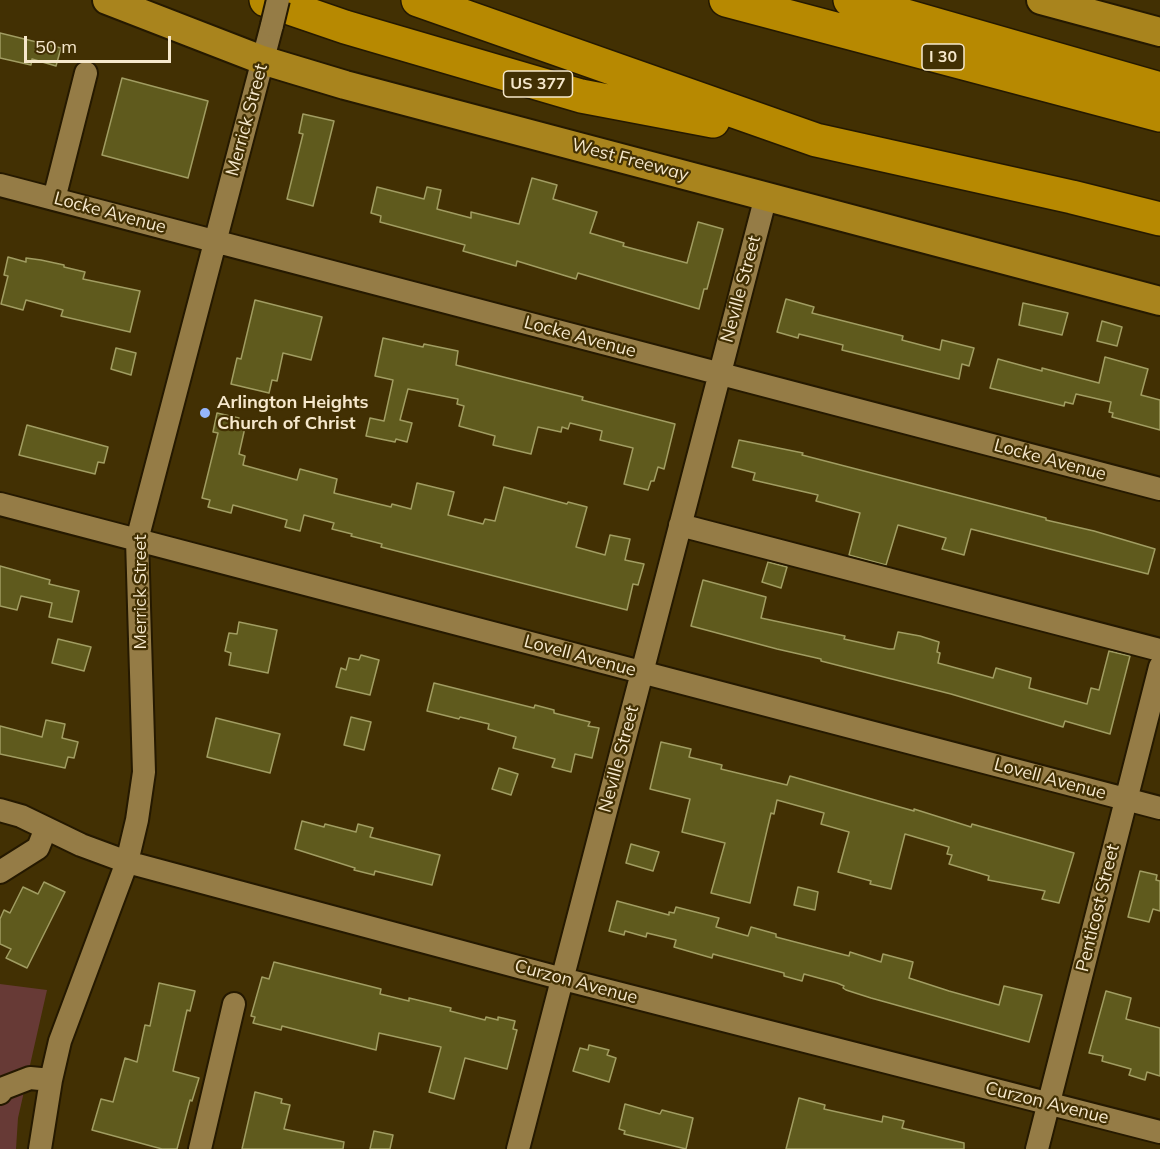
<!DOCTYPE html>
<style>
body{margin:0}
#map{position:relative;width:1160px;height:1149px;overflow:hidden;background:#423003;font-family:Mulish,sans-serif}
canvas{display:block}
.scale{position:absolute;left:24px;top:36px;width:147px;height:27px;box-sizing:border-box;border:3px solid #f6e8cc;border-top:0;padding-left:8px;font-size:18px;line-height:21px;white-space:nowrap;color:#f6e8cc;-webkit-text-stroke:4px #423003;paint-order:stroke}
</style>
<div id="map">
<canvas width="1160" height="1149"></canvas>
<div class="scale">50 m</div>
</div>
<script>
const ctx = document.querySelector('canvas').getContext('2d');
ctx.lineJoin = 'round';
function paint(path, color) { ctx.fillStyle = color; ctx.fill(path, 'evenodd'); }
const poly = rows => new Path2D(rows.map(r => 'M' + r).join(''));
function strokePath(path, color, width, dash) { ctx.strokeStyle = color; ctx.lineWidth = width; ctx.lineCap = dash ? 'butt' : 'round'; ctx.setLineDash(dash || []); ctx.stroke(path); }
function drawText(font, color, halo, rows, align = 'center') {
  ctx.font = font + ' Mulish,sans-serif'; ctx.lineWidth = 4.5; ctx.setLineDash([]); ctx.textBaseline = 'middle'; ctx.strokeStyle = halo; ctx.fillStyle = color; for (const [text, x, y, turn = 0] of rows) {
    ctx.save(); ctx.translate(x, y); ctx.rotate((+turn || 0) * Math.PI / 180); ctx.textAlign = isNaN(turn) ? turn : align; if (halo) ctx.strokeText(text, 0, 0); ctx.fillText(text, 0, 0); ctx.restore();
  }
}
const green = poly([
 [0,984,47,990,18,1118,16,1149,0,1149]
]);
const building = poly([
 [0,33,61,48,56,66,32,59,31,65,0,58,0,33],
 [122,78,208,101,188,178,102,155,122,78],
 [303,114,334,121,313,206,287,199,303,134,299,133,303,114],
 [532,178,557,185,553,199,597,212,590,233,624,243,623,246,687,263,698,222,723,229,707,289,704,289,699,309,578,273,576,279,517,261,516,266,463,251,465,245,380,222,381,216,371,213,377,187,424,199,427,187,441,190,437,209,471,218,471,212,519,224,532,178],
 [8,257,26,262,26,258,41,260,64,265,64,267,85,272,83,279,140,291,130,332,61,316,63,310,26,300,23,310,1,304,8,276,4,275,8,257],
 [786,299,814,307,812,313,903,336,902,340,940,350,942,340,974,348,969,366,962,364,959,379,842,350,843,345,799,334,798,338,777,332,786,299],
 [255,300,322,317,311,360,283,353,277,381,272,380,269,393,231,384,237,358,241,359,255,300],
 [1023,303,1068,313,1062,335,1019,325,1023,303],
 [1102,321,1122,327,1117,346,1097,341,1102,321],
 [383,338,423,347,424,344,458,351,456,365,583,397,582,400,675,424,664,469,658,467,654,481,651,481,648,490,624,484,633,448,600,440,602,431,570,423,568,429,562,427,561,432,538,427,531,454,493,445,495,436,459,426,464,406,457,404,458,399,408,389,400,420,412,423,407,442,396,439,395,442,366,436,370,418,384,421,393,380,375,376,383,338],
 [116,348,136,353,131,375,111,369,116,348],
 [1105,357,1148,369,1141,395,1160,400,1160,430,1112,417,1113,413,1109,412,1111,402,1076,394,1073,404,1065,402,1064,406,990,388,998,359,1042,371,1042,368,1099,383,1105,357],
 [217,413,239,418,238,421,246,423,239,454,245,456,243,465,297,480,300,469,337,479,334,493,391,507,392,504,411,509,417,483,454,492,448,515,483,524,485,519,495,521,504,487,567,504,568,502,587,507,576,547,605,555,610,535,630,539,625,560,644,564,638,585,633,584,627,610,381,547,382,544,351,536,352,534,332,529,334,523,304,515,300,531,285,527,287,520,233,505,231,513,208,507,210,500,202,498,218,433,213,432,217,413],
 [27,425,108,447,104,463,98,462,95,474,19,455,27,425],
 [739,440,803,453,802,455,1046,518,1046,520,1094,531,1155,549,1148,574,971,529,964,555,942,549,946,538,898,525,886,565,849,555,860,513,816,501,818,495,753,480,755,473,732,467,739,440],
 [768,562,787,567,781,588,762,582,768,562],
 [0,566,50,580,49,584,79,591,72,622,49,617,52,603,21,596,17,610,0,606,0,566],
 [703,580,766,597,761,618,845,636,844,639,889,649,894,649,898,632,920,636,939,642,937,652,940,653,938,663,993,678,996,668,1031,678,1029,688,1087,704,1091,688,1099,690,1109,651,1130,656,1110,734,1065,721,1063,727,951,694,821,661,821,659,777,649,691,626,703,580],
 [239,622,277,630,268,673,229,665,231,653,225,651,229,633,237,634,239,622],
 [58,639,91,647,84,671,52,663,58,639],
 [361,655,379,660,370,695,336,687,341,668,346,670,349,658,359,660,361,655],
 [434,683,534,708,535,705,554,710,554,713,590,722,588,726,599,728,592,758,575,754,571,772,552,767,555,759,513,748,516,737,488,729,489,724,460,717,459,719,427,711,434,683],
 [351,717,371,722,364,750,344,745,351,717],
 [216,718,280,734,270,773,207,757,216,718],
 [46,720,65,724,62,738,78,742,74,758,68,757,65,768,0,754,0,726,42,737,46,720],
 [661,742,691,749,689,757,722,765,721,769,787,785,790,776,914,811,914,809,971,827,972,824,1074,853,1059,903,1042,899,1045,891,988,880,989,876,949,864,952,855,947,854,949,847,905,834,891,889,870,884,871,881,838,872,849,832,821,824,824,813,777,800,774,814,771,813,750,903,711,893,725,843,682,832,690,799,650,789,661,742],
 [499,768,518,774,511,795,492,789,499,768],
 [302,821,324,827,325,824,356,832,358,824,373,828,370,837,440,855,432,885,375,871,374,875,354,870,355,868,295,849,302,821],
 [631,844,659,852,653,871,626,863,631,844],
 [1140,871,1157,875,1156,880,1160,881,1160,911,1153,909,1149,922,1128,917,1140,871],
 [44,882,65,892,27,968,6,958,11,949,0,944,0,919,4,910,10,913,23,887,38,894,44,882],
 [798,887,818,892,815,910,794,905,798,887],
 [617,901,669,915,669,912,674,913,676,907,719,918,716,927,748,936,751,927,776,934,776,937,849,956,850,952,881,962,883,954,913,962,909,978,949,991,999,1005,1004,986,1042,995,1029,1042,871,998,846,990,843,988,844,986,837,983,804,974,802,981,784,976,784,973,713,954,712,958,674,947,676,940,647,933,646,937,625,931,624,935,609,931,617,901],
 [274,962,381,989,380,994,409,1001,409,998,451,1008,450,1011,485,1020,486,1017,498,1020,498,1017,515,1021,513,1029,517,1030,507,1069,465,1058,454,1099,429,1092,441,1047,379,1033,376,1050,282,1026,281,1030,253,1023,255,1017,251,1016,262,977,269,979,274,962],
 [159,983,195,991,190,1011,187,1010,173,1071,199,1078,192,1101,190,1100,177,1149,162,1149,92,1130,101,1099,113,1102,125,1058,137,1062,145,1025,150,1026,159,983],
 [1106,991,1131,998,1126,1019,1160,1028,1160,1076,1147,1072,1145,1080,1129,1075,1131,1069,1102,1061,1103,1056,1089,1053,1106,991],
 [589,1045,609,1050,607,1055,616,1058,609,1082,573,1071,580,1048,588,1050,589,1045],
 [255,1092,282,1099,281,1103,290,1105,284,1129,344,1142,343,1149,242,1149,255,1092],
 [799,1098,825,1105,824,1109,882,1122,883,1116,904,1121,902,1128,964,1143,964,1149,786,1149,799,1098],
 [625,1104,660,1114,662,1110,693,1118,686,1149,624,1134,625,1131,619,1129,625,1104],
 [374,1131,393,1135,390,1149,370,1149,374,1131]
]);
const minor = poly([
 [0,185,1160,489],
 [54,199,86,73],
 [0,504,1160,808],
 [680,525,1160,650],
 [0,810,21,816,81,845,127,862,563,979,1160,1132],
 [0,872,38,848,46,828],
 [0,1093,4,1088,30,1078,51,1080],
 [40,1149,51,1080,60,1041,127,862,137,820,144,772,137,540,272,25],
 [200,1149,234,1004],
 [518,1149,766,196],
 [1037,1149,1160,667]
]);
const major = poly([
 [107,0,262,60,345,85,1160,301],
 [1041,0,1160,32]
]);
const highway = poly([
 [266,0,345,27,581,96,713,121],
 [418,0,816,140,1072,197,1160,219],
 [726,0,1160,115],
 [850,0,1160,89]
]);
const minorBridge = poly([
 [272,25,278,0]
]);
const markers = [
 [205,413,6,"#95b6fd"]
];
const shields = [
 [943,57,42],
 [538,84,69]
];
const shieldNames = [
 ["I 30",943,57],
 ["US 377",538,84]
];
const streetNames = [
 ["Merrick Street",247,120,-75],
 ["West Freeway",630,160,15],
 ["Locke Avenue",110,213,15],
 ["Neville Street",741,289,-75],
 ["Locke Avenue",580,337,15],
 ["Locke Avenue",1050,460,15],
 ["Merrick Street",141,592,-90],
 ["Lovell Avenue",580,656,15],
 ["Neville Street",619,759,-75],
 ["Lovell Avenue",1050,779,15],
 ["Penticost Street",1098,908,-76],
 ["Curzon Avenue",576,982,15],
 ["Curzon Avenue",1047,1103,14]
];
const poiNames = [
 ["Arlington Heights",217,403],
 ["Church of Christ",217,424]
];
paint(green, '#673a36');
paint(building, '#5f5a1d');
strokePath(building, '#a19d62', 1.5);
strokePath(minor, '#251900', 26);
strokePath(major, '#251900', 32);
strokePath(highway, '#251900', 36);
strokePath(minor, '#957c46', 22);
strokePath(major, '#a9841d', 28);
strokePath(highway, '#b78901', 33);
strokePath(minorBridge, '#251900', 26, []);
strokePath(minorBridge, '#957c46', 22);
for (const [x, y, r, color] of markers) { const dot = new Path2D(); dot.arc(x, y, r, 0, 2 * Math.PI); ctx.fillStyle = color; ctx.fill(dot); strokePath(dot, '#423003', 2); }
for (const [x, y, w] of shields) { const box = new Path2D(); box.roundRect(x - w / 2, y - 13, w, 26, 4.5); ctx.fillStyle = '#423003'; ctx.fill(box); strokePath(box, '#f6e8cc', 1.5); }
drawText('bold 16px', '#f6e8cc', null, shieldNames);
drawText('18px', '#f6e8cc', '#423003', streetNames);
drawText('bold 18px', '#f6e8cc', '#423003', poiNames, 'left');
</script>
